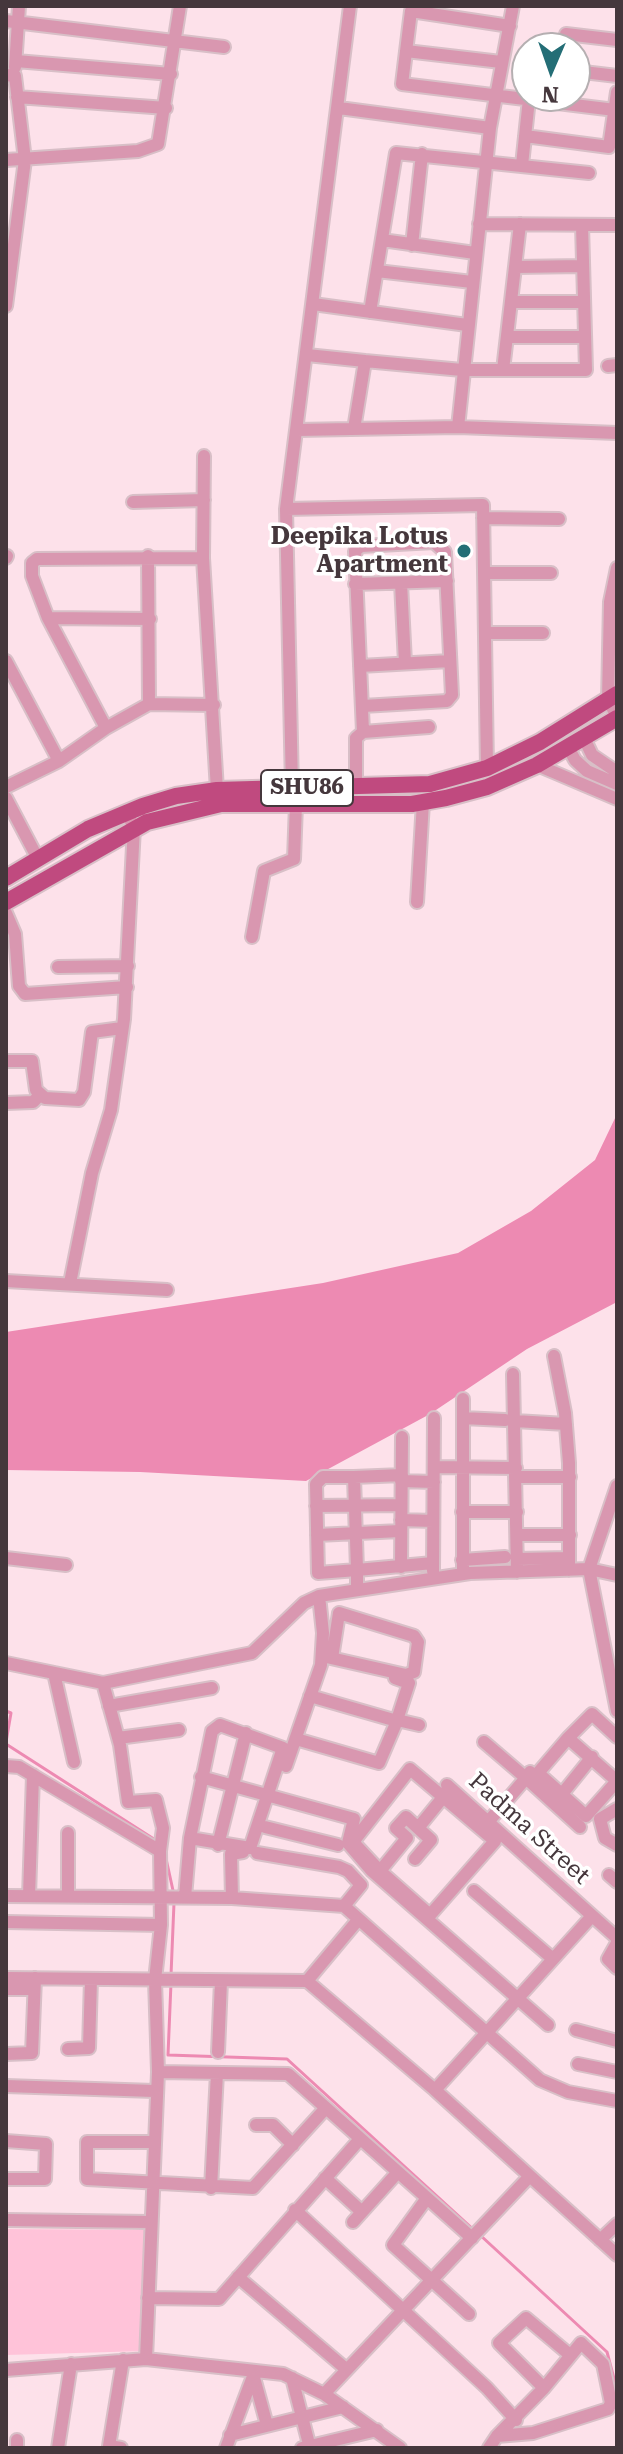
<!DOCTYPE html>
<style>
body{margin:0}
#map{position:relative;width:623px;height:2454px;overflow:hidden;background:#fde1ea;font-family:"Roboto Serif",serif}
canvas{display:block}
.frame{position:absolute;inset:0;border:8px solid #45373c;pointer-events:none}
.north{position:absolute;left:511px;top:32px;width:80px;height:80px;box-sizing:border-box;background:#fff;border:2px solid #b5afb1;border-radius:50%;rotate:182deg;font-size:22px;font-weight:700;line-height:32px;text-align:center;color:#45373c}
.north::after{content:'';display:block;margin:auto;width:28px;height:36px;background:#246e76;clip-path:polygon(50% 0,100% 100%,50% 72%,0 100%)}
</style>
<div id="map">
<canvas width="623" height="2454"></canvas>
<div class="frame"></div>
<div class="north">N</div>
</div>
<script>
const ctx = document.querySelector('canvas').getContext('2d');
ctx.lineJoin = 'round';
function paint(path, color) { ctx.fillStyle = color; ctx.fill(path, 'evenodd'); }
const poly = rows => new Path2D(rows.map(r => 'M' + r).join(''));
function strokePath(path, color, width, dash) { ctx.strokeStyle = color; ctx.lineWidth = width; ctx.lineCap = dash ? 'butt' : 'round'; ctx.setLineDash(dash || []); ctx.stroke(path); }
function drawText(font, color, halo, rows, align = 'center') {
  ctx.font = font + ' "Roboto Serif",serif'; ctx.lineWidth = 7; ctx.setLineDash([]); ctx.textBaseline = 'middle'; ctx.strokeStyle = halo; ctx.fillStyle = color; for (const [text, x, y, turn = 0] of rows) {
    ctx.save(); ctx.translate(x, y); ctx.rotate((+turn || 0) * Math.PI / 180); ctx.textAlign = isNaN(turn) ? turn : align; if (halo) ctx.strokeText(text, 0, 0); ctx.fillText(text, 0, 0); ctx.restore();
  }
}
const green = poly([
 [6,2229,149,2230,146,2351,6,2355]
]);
const water = poly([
 [617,1114,617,1302,527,1349,430,1414,306,1481,140,1472,6,1470,6,1332,323,1283,458,1253,531,1211,595,1160]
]);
const stream = poly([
 [6,1711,11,1713,6,1742],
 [6,1744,157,1841],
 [163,1845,174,1895],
 [171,1975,174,1903],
 [171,1983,168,2055,287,2059,474,2230],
 [480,2235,607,2352,617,2390]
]);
const minor = poly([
 [6,21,224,47],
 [510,26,411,11,402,84,615,110],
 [566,34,617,40],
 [406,51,501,62],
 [16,61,171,74],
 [15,67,19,6],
 [575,71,617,76],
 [6,75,15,76,25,160,6,306],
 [17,97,166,108],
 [339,108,490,128],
 [525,136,609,147,617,92],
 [6,160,138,151,158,144,180,6],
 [522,165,529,99],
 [479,224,617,225],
 [382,240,475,253],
 [412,245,422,154],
 [515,267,583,266],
 [377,271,472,282],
 [511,302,584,302],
 [313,304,467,325],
 [370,312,396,153,589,173],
 [507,337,585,337],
 [307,355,365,361],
 [608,366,617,365],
 [503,370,520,224],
 [458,427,490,128,513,6],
 [354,429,365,361,462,370,586,370,582,225],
 [297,430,458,427,617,433],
 [204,456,203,558,217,790],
 [133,502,204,500],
 [286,509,483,505,487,768],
 [483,518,559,519],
 [148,556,149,704],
 [6,558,7,556],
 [617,568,610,602,608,700,617,716],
 [485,573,551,573],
 [401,583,405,663],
 [355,584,447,581],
 [48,618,150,619],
 [485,633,543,633],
 [6,661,59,761],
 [360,666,450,661],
 [106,728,48,618,32,576,32,563,37,559,203,558],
 [363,732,429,727],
 [584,738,592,755,617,772],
 [568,747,575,760,587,771,617,784],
 [537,765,617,799],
 [6,787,59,761,106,728,149,704,214,705],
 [292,788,286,509,350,6],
 [356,788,356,738,363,732,355,551,361,546,434,542,445,552,452,695,447,701,363,706],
 [6,798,37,857],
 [417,902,423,802],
 [6,913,15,934,19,986,25,994,127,987],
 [252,937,264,871,294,859,296,804],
 [58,967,128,966],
 [6,1061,32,1061,36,1090,45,1098,79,1100,84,1092,92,1032,122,1028],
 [6,1103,33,1102,40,1095],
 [6,1281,167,1290],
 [70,1283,92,1173,111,1110,124,1019,134,827,126,812],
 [554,1356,565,1413,569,1463,569,1570],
 [513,1374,517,1572],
 [463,1418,505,1420],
 [515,1421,566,1424],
 [434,1467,516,1468],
 [354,1477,402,1475],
 [516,1477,570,1477],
 [401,1481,434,1482],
 [617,1486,589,1569,617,1711],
 [316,1506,401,1505],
 [462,1512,517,1512],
 [401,1520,433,1521],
 [317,1535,400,1531],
 [517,1535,570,1535],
 [6,1558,66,1565],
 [517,1559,569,1558],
 [462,1560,505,1557],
 [401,1567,402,1437],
 [433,1571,434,1418],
 [463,1574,463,1399],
 [357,1590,357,1570,318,1573,316,1484,323,1477,354,1477,357,1570,433,1563],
 [322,1656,406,1675,414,1672,418,1642,414,1636,339,1613,332,1658],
 [6,1663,103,1683,252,1653,304,1603,319,1596,470,1573,589,1569,617,1575],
 [54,1673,74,1762],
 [395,1678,409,1683,397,1720,419,1725],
 [103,1683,120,1745,128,1802,156,1800,163,1828,160,1851],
 [109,1706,212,1688],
 [220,1725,283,1748,250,1848,190,1838,212,1731,220,1725],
 [617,1737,592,1714,568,1738,617,1781],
 [118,1738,179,1730],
 [568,1738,538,1773,586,1816,617,1781],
 [296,1739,379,1763,397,1721,310,1696],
 [484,1742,526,1778,530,1772],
 [6,1766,19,1767,160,1851,161,1925,155,1980,158,2072,146,2359],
 [286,1766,321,1665,323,1633,319,1596],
 [410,1769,495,1841,430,1915,380,1871,353,1842,410,1769],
 [201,1777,354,1819,348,1843,372,1871,548,2025],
 [447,1785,617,1938],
 [562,1794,592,1757],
 [617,1809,600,1819,605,1838,617,1845],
 [488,1822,526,1778,580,1827],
 [265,1827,338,1845],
 [418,1828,449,1790],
 [218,1845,246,1733],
 [257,1853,339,1867,348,1871,361,1885,344,1906],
 [380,1871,407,1838,396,1828,406,1817,431,1840,415,1859],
 [609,1875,617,1882],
 [474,1891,553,1959],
 [6,1896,232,1898,344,1906,540,2080,568,2092,617,2101],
 [29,1896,33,1775],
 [68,1896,68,1833],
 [185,1897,190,1838],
 [232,1898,231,1854,243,1852],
 [6,1922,161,1925],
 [617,1943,608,1959,617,1968],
 [6,1978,307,1981,435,2090,617,2255],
 [307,1981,358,1920],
 [6,1989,34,1989],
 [576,2030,617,2041],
 [68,2049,89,2048,91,1979],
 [218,2052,221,1981],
 [6,2054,32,2053,35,1978],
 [578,2064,617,2072],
 [158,2072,288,2074,472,2238],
 [6,2086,154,2091],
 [435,2090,592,1916],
 [256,2125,273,2125,293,2145],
 [6,2141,46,2144,45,2179,6,2179],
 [152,2142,87,2142,87,2179,253,2188,325,2109],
 [325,2178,362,2212],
 [211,2188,217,2073],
 [427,2198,393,2245,469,2314],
 [295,2210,487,2388,516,2420],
 [6,2220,150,2222],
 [353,2222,398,2172],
 [600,2240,617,2224],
 [238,2277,346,2369],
 [148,2298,219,2299,360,2139],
 [6,2370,146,2359,283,2374,324,2394,400,2448],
 [253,2374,267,2425],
 [292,2378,310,2448],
 [544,2388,499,2343,526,2318,570,2355],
 [324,2394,529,2177],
 [230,2435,343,2407],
 [17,2448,17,2440],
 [58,2448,71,2364],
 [121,2448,109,2446,123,2360],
 [226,2448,255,2371],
 [302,2448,377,2430],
 [489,2448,497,2436,544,2388,581,2343,603,2364,611,2403,608,2409,533,2433,497,2436]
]);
const major = poly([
 [6,878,88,829,143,806,176,796,217,790,430,784,487,768,540,742,617,694],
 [6,902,147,822,221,804,412,804,446,798,487,787,537,765,617,718]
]);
const markers = [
 [464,551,8,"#246e76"]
];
const shields = [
 [307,788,92]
];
const shieldNames = [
 ["SHU86",307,788]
];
const poiNames = [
 ["Deepika Lotus",448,537],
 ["Apartment",448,565]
];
const streetNames = [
 ["Padma Street",529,1829,42]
];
paint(green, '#ffc3d9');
paint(water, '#ed8ab2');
strokePath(stream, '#ed8ab2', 3);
strokePath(minor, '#d8bfc7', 16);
strokePath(major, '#d8bfc7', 20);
strokePath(minor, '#d997b0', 12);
strokePath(major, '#c04a7f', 16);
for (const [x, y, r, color] of markers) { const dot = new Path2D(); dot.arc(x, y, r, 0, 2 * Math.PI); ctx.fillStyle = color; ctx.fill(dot); strokePath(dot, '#fff', 3); }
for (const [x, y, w] of shields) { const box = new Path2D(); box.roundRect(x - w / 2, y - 18, w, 36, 6); ctx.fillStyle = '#fff'; ctx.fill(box); strokePath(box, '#45373c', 2); }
drawText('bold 22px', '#45373c', null, shieldNames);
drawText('bold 24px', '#45373c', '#fff', poiNames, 'right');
drawText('24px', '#45373c', '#fff', streetNames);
</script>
